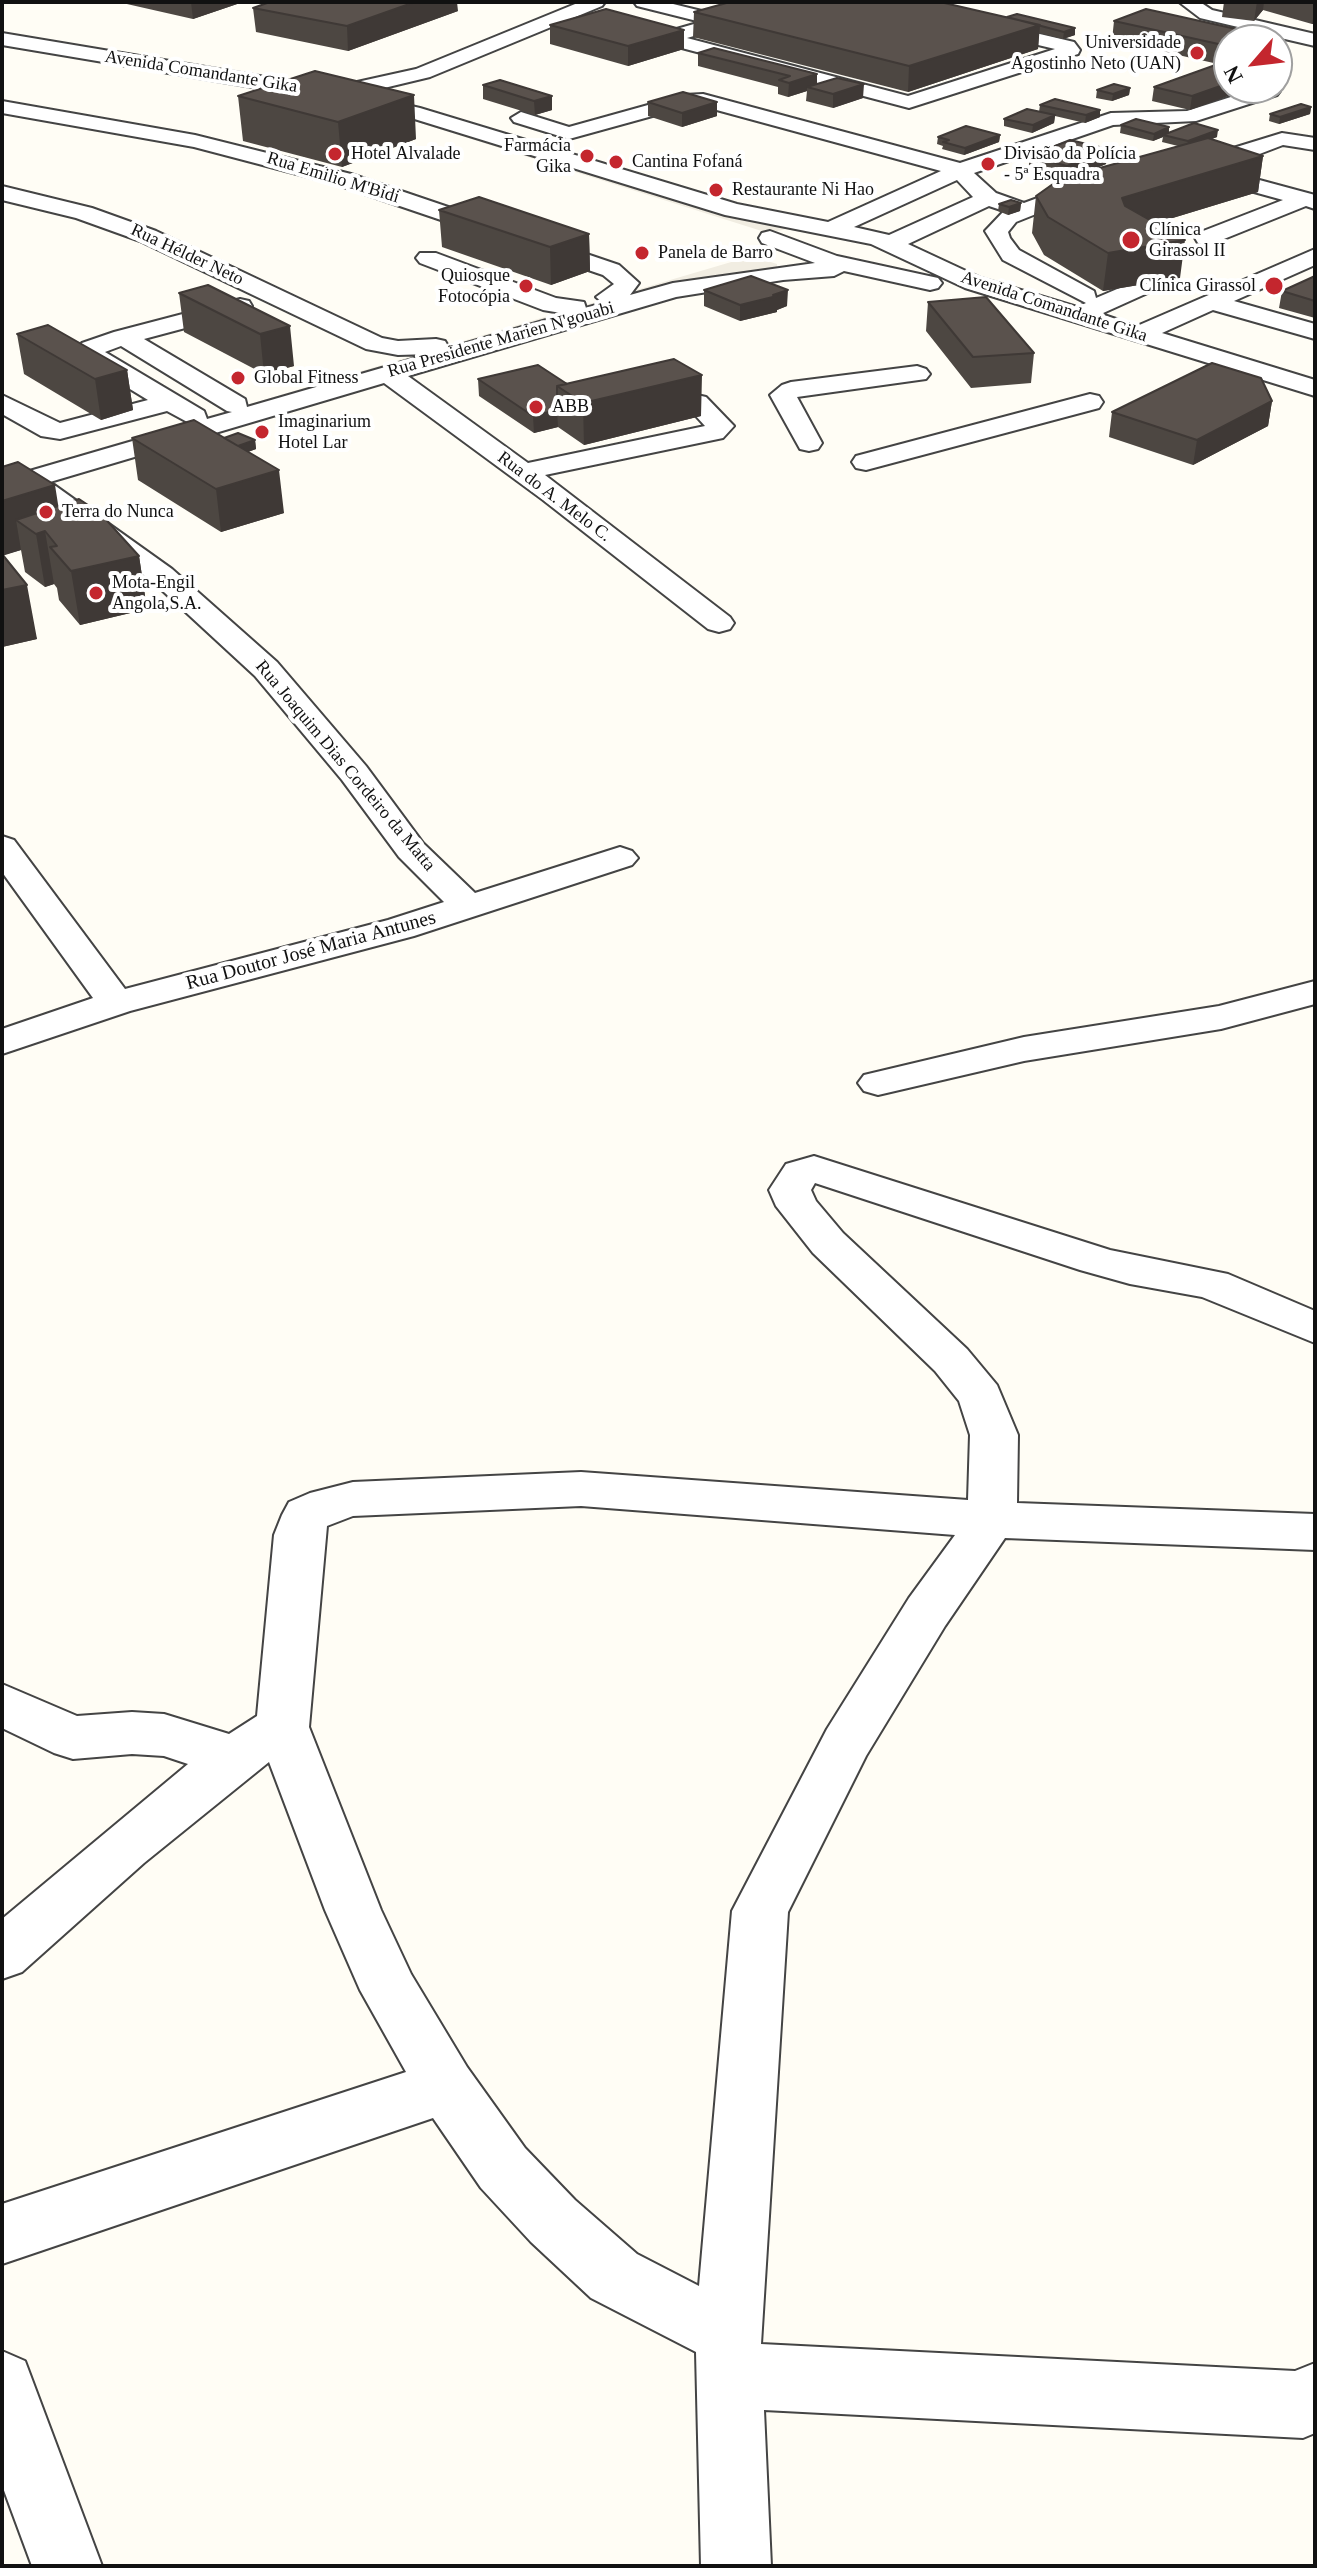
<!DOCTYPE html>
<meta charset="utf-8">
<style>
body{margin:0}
#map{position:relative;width:1317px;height:2568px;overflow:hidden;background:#fffdf5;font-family:"Times New Roman",serif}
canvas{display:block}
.frame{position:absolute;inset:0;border:4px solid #111;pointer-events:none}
.north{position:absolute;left:1213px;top:24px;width:80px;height:80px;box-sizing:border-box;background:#fff;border:2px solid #a0a0a0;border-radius:50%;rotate:242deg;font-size:22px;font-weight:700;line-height:32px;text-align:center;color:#111}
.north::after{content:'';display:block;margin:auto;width:28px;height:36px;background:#c4262e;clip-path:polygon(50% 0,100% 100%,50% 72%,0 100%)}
</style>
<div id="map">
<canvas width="1317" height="2568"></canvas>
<div class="frame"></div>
<div class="north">N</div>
</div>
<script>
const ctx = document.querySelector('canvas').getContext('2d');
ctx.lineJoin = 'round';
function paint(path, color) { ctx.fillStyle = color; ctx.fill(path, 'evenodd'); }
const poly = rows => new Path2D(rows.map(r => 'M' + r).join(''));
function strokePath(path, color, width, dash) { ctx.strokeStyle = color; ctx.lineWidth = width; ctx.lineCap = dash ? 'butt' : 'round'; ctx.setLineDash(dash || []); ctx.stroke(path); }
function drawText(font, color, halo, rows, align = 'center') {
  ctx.font = font + ' "Times New Roman",serif'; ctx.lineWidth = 8; ctx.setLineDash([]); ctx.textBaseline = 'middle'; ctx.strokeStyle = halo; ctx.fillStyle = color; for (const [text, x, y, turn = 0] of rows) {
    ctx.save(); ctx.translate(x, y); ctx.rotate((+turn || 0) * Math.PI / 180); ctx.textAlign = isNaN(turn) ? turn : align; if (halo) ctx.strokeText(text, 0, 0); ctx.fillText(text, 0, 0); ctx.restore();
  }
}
const plaza = poly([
 [2,43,372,106,796,227,768,233,411,120,315,98,2,47],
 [758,258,777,264,777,269,715,280,2,484,2,477,738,260]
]);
const minor = poly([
 [580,2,605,2,602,6,430,77,359,94,420,108,737,204,828,222,941,171,702,106,685,107,569,139,514,122,511,118,521,112,569,127,684,95,703,94,960,163,1111,113,1187,111,1259,88,1277,87,1280,91,1277,95,1196,121,1113,125,974,173,996,193,1024,203,1043,196,1051,198,1054,203,1051,208,1016,222,1008,232,1010,238,1019,250,1094,291,1096,298,1136,281,1152,281,1156,286,1152,291,1101,314,1137,326,1315,249,1315,265,1234,301,1315,324,1315,339,1213,310,1162,333,1315,380,1315,396,965,288,871,244,725,215,408,117,341,102,2,45,2,33,337,89,339,86,416,69,580,2],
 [957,180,973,197,889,235,854,227,957,180],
 [989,206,1004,211,985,231,1003,260,1086,303,1077,307,981,278,908,244,989,206],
 [634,2,665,2,722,16,771,2,800,2,797,6,687,38,908,96,1055,49,874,6,871,2,903,2,1074,42,1080,50,1078,54,909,108,659,42,657,38,659,34,701,22,637,6,634,2],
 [1179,2,1200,2,1212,10,1315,34,1315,46,1259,33,1220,45,1213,43,1211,39,1213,35,1238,27,1200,18,1179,2],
 [2,101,195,135,351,174,619,265,639,283,630,295,673,283,815,263,762,243,759,238,762,233,770,231,837,256,938,278,942,283,938,288,930,290,844,271,834,276,783,280,676,297,408,376,528,463,705,426,684,403,688,397,697,395,706,397,734,426,723,438,545,475,730,617,734,623,730,629,719,632,708,629,543,500,384,383,50,482,172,569,277,662,366,766,423,843,475,893,620,847,632,851,638,858,632,865,414,936,130,1011,2,1054,2,1029,93,998,2,872,2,836,14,840,125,989,388,920,444,902,399,857,342,780,255,676,152,581,25,490,2,496,2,479,191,424,167,411,60,439,41,436,2,414,2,395,60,423,148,400,84,361,80,356,79,348,82,343,114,332,240,299,249,301,252,306,249,311,144,339,245,399,247,407,430,354,398,355,366,349,140,241,76,218,2,200,2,186,92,208,156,231,382,338,398,341,436,339,445,341,448,346,446,349,567,314,543,310,420,263,416,258,420,253,436,253,556,298,584,302,586,308,603,303,596,297,614,284,603,275,335,184,194,147,2,113,2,101],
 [121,346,227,411,232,412,207,419,204,411,105,352,121,346],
 [1282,133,1315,138,1315,150,1283,145,1236,163,1225,157,1230,149,1282,133],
 [1200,164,1315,195,1315,209,1306,206,1214,243,1198,243,1195,238,1198,233,1283,200,1192,175,1189,170,1192,165,1200,164],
 [917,366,926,369,930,374,926,379,797,397,822,443,818,449,809,451,800,449,770,395,782,385,791,382,917,366],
 [1090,394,1099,396,1103,402,1099,408,866,470,856,468,852,462,856,456,1090,394],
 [1315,981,1315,1004,1221,1029,1024,1061,878,1095,864,1091,858,1083,864,1075,1024,1037,1219,1006,1315,981],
 [814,1156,1110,1250,1228,1274,1315,1311,1315,1343,1202,1297,1130,1284,1080,1270,815,1183,811,1190,816,1201,843,1233,967,1349,997,1385,1018,1435,1017,1503,1315,1514,1315,1550,1005,1538,945,1626,866,1756,788,1912,761,2344,1295,2371,1315,2363,1315,2433,1303,2438,764,2410,771,2566,701,2566,696,2352,591,2298,531,2242,481,2188,433,2118,2,2264,2,2204,406,2072,360,1990,325,1910,269,1762,144,1863,22,1972,2,1979,2,1919,188,1764,164,1756,132,1754,73,1759,54,1753,2,1728,2,1684,77,1716,132,1712,164,1714,229,1734,257,1716,274,1535,282,1515,289,1502,310,1493,353,1482,581,1472,968,1500,970,1435,959,1401,935,1371,813,1253,776,1206,769,1190,786,1164,814,1156],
 [581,1506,955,1535,909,1598,827,1729,732,1911,699,2286,637,2254,575,2200,525,2148,467,2067,411,1974,381,1910,309,1727,327,1526,353,1516,581,1506],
 [2,2351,25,2361,102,2566,32,2566,2,2485,2,2351]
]);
const wall = poly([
 [118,2,243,2,193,19],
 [1224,2,1315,2,1315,24,1312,24,1263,10,1254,21,1222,17],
 [253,8,458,11,348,51,256,32],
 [694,12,1007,17,1075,28,1075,35,1063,39,1039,33,1038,49,908,92,693,37],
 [1114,21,1254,33,1253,40,1229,40,1223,63,1190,110,1152,101,1154,87,1218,64,1112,40],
 [550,25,684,49,628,66,550,44],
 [698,53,817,74,817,84,863,98,833,108,806,101,807,91,788,97,778,94,778,87,698,66],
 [500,80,552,110,535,115,483,99,483,85],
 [1130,88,1129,95,1112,101,1096,98,1097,90],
 [238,96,416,139,342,167,243,141],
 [648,102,717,116,682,127,648,116],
 [1040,105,1100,117,1085,123,1055,116,1054,123,1032,133,1004,126,1004,119,1039,112],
 [1311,107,1310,114,1279,124,1269,121,1270,114],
 [1121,125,1169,127,1169,133,1217,137,1211,139,1263,156,1258,192,1156,223,1180,278,1103,291,1044,255,1032,233,1036,196,1059,179,1028,171,1030,156,1108,149,1106,164,1092,170,1178,146,1162,142,1163,137,1153,141,1120,133],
 [1000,135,999,142,964,155,942,149,943,146,937,144,938,137],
 [1021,203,1020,211,1008,215,998,211,999,204],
 [439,210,589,234,590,271,551,285,442,247],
 [1315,276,1315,318,1279,308,1282,291],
 [208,285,294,366,264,374,184,332,179,293],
 [704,290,787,306,777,310,777,312,740,321,704,306],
 [928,302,1034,353,1031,383,971,388,926,331],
 [17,334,127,370,133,410,101,420,24,374],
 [478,379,567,384,701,416,584,445,558,427,534,433,479,396],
 [1272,401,1268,426,1193,465,1109,437,1112,412],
 [132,438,224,438,255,440,256,449,248,452,284,513,221,532,138,480],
 [2,467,58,506,139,556,147,609,80,625,59,600,57,588,54,584,45,587,25,572,21,550,3,555,37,639,2,647]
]);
const shadedWall = poly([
 [191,2,243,2,193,19],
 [415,2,457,2,458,11,348,51,347,26],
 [1257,2,1264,2,1263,10,1254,21],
 [1315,8,1315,24,1312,24],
 [1040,25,1038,49,908,92,909,66],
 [1075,28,1075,35,1063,39,1064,32],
 [684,30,684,49,628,66,628,46],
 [1254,33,1253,40,1235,40],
 [1229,42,1229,61,1220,64,1223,45],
 [817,74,817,88,807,87,807,91,788,97,789,83],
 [1229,83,1229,88,1250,88,1190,110,1192,96],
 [864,84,863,98,833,108,833,94],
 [1130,88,1129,95,1112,101,1113,94],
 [414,95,416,139,342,167,338,122],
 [552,96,552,110,535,115,534,101],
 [717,102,717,116,682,127,682,113],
 [1311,107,1310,114,1279,124,1280,117],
 [1100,110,1100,117,1085,123,1086,115],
 [1055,115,1054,123,1032,133,1033,125],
 [1169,127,1168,135,1163,135,1163,137,1153,141,1154,134],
 [1218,130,1217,137,1187,149,1188,141],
 [1000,135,999,142,964,155,965,148],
 [1108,149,1106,164,1066,181,1067,166],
 [1263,156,1258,192,1117,235,1122,198],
 [1021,203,1020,211,1008,215,1009,207],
 [589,234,590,271,551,285,550,247],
 [1185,240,1180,278,1103,291,1108,253],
 [788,290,787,306,777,310,777,312,740,321,740,305],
 [290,326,294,366,264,374,260,334],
 [127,370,133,410,101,420,95,379],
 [702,375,701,416,584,445,583,403],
 [1272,401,1268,426,1193,465,1197,440],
 [557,410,558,427,534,433,533,416],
 [255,440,256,449,225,460,224,451],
 [279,470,284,513,221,532,216,489],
 [55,485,63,536,45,531,54,584,45,587,36,534,16,520,21,550,2,556,2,501],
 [139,556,147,609,80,625,71,571],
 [27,585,37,639,2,647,2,590]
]);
const building = poly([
 [270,2,415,2,347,26,253,8,270,2],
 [730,2,940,2,1040,25,909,66,694,12,730,2],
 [606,9,684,30,628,46,550,25,606,9],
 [1146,9,1254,33,1235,40,1229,40,1229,42,1223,45,1114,21,1146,9],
 [1017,14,1075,28,1064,32,1007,17,1017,14],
 [714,48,817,74,789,83,779,80,790,76,698,53,714,48],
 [1221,63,1229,65,1229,83,1192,96,1154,87,1221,63],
 [315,71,414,95,338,122,238,96,315,71],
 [837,78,864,84,833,94,807,87,837,78],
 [500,80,552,96,534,101,483,85,500,80],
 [1114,84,1130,88,1113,94,1097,90,1114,84],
 [683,92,717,102,682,113,648,102,683,92],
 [1055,99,1100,110,1086,115,1040,105,1055,99],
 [1301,104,1311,107,1280,117,1270,114,1301,104],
 [1027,109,1055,115,1033,125,1004,119,1027,109],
 [1136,119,1169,127,1154,134,1121,125,1136,119],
 [1194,123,1218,130,1188,141,1163,135,1194,123],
 [966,126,1000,135,965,148,943,142,949,140,938,137,966,126],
 [1208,138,1263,156,1122,198,1125,206,1185,240,1108,253,1048,217,1036,196,1060,179,1208,138],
 [1070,140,1108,149,1067,166,1030,156,1070,140],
 [479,197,589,234,550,247,439,210,479,197],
 [1011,200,1021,203,1009,207,999,204,1011,200],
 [751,276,788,290,773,295,777,296,740,305,704,290,751,276],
 [1315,276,1315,301,1282,291,1315,276],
 [208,285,290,326,260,334,179,293,208,285],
 [986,297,1034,353,973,357,928,302,986,297],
 [48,325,127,370,95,379,17,334,48,325],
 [674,359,702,375,583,403,557,386,674,359],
 [1212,363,1261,378,1272,401,1197,440,1112,412,1212,363],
 [538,365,567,384,557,386,557,410,533,416,478,379,538,365],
 [194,420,279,470,216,489,132,438,194,420],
 [238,433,255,440,238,446,224,438,238,433],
 [18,462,55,485,2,501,2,467,18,462],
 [79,499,100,513,139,556,71,571,50,547,57,546,45,531,36,534,16,520,79,499],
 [2,554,27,585,2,590,2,554]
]);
const markers = [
 [1197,53,8,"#c4262e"],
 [335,154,8,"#c4262e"],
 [587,156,8,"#c4262e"],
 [616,162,8,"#c4262e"],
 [988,164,8,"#c4262e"],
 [716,190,8,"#c4262e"],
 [1131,240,10,"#c4262e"],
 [642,253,8,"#c4262e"],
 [526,286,8,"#c4262e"],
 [1274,286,10,"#c4262e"],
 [238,378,8,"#c4262e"],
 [536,407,8,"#c4262e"],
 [262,432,8,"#c4262e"],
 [46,512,8,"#c4262e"],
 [96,593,8,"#c4262e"]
];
const farPoinames = [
 ["Universidade",1181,43,"right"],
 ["Agostinho Neto (UAN)",1181,64,"right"],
 ["Farmácia",571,146,"right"],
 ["Gika",571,167,"right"],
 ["Hotel Alvalade",351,154],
 ["Divisão da Polícia",1004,154],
 ["- 5ª Esquadra",1004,175],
 ["Cantina Fofaná",632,162],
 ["Restaurante Ni Hao",732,190],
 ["Clínica",1149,230],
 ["Girassol II",1149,251],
 ["Panela de Barro",658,253],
 ["Quiosque",510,276,"right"],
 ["Fotocópia",510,297,"right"],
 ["Clínica Girassol",1256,286,"right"],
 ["Global Fitness",254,378],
 ["ABB",552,407],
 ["Imaginarium",278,422],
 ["Hotel Lar",278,443],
 ["Terra do Nunca",62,512],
 ["Mota-Engil",112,583],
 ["Angola,S.A.",112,604]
];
const farStreetnames = [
 ["Avenida Comandante Gika",201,72,9],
 ["Rua Emilio M'Bidi",333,178,17],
 ["Rua Hélder Neto",187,255,25],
 ["Avenida Comandante Gika",1054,307,18],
 ["Rua Presidente Marien N'gouabi",501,340,-16],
 ["Rua do A. Melo C.",554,497,37],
 ["Rua Joaquim Dias Cordeiro da Matta",345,766,50]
];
const streetNames = [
 ["Rua Doutor José Maria Antunes",311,951,-15]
];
paint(plaza, '#f1ede2');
strokePath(minor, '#444', 4);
paint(minor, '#fff');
paint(wall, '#4d4742');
paint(shadedWall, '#3f3936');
paint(building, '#5a524d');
strokePath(building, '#3f3936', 2);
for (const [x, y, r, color] of markers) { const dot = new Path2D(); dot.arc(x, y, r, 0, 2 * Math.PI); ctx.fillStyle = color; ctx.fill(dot); strokePath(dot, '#fff', 3); }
drawText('18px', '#111', '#fff', farPoinames, 'left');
drawText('18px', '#111', '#fff', farStreetnames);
drawText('20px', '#111', '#fff', streetNames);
</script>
